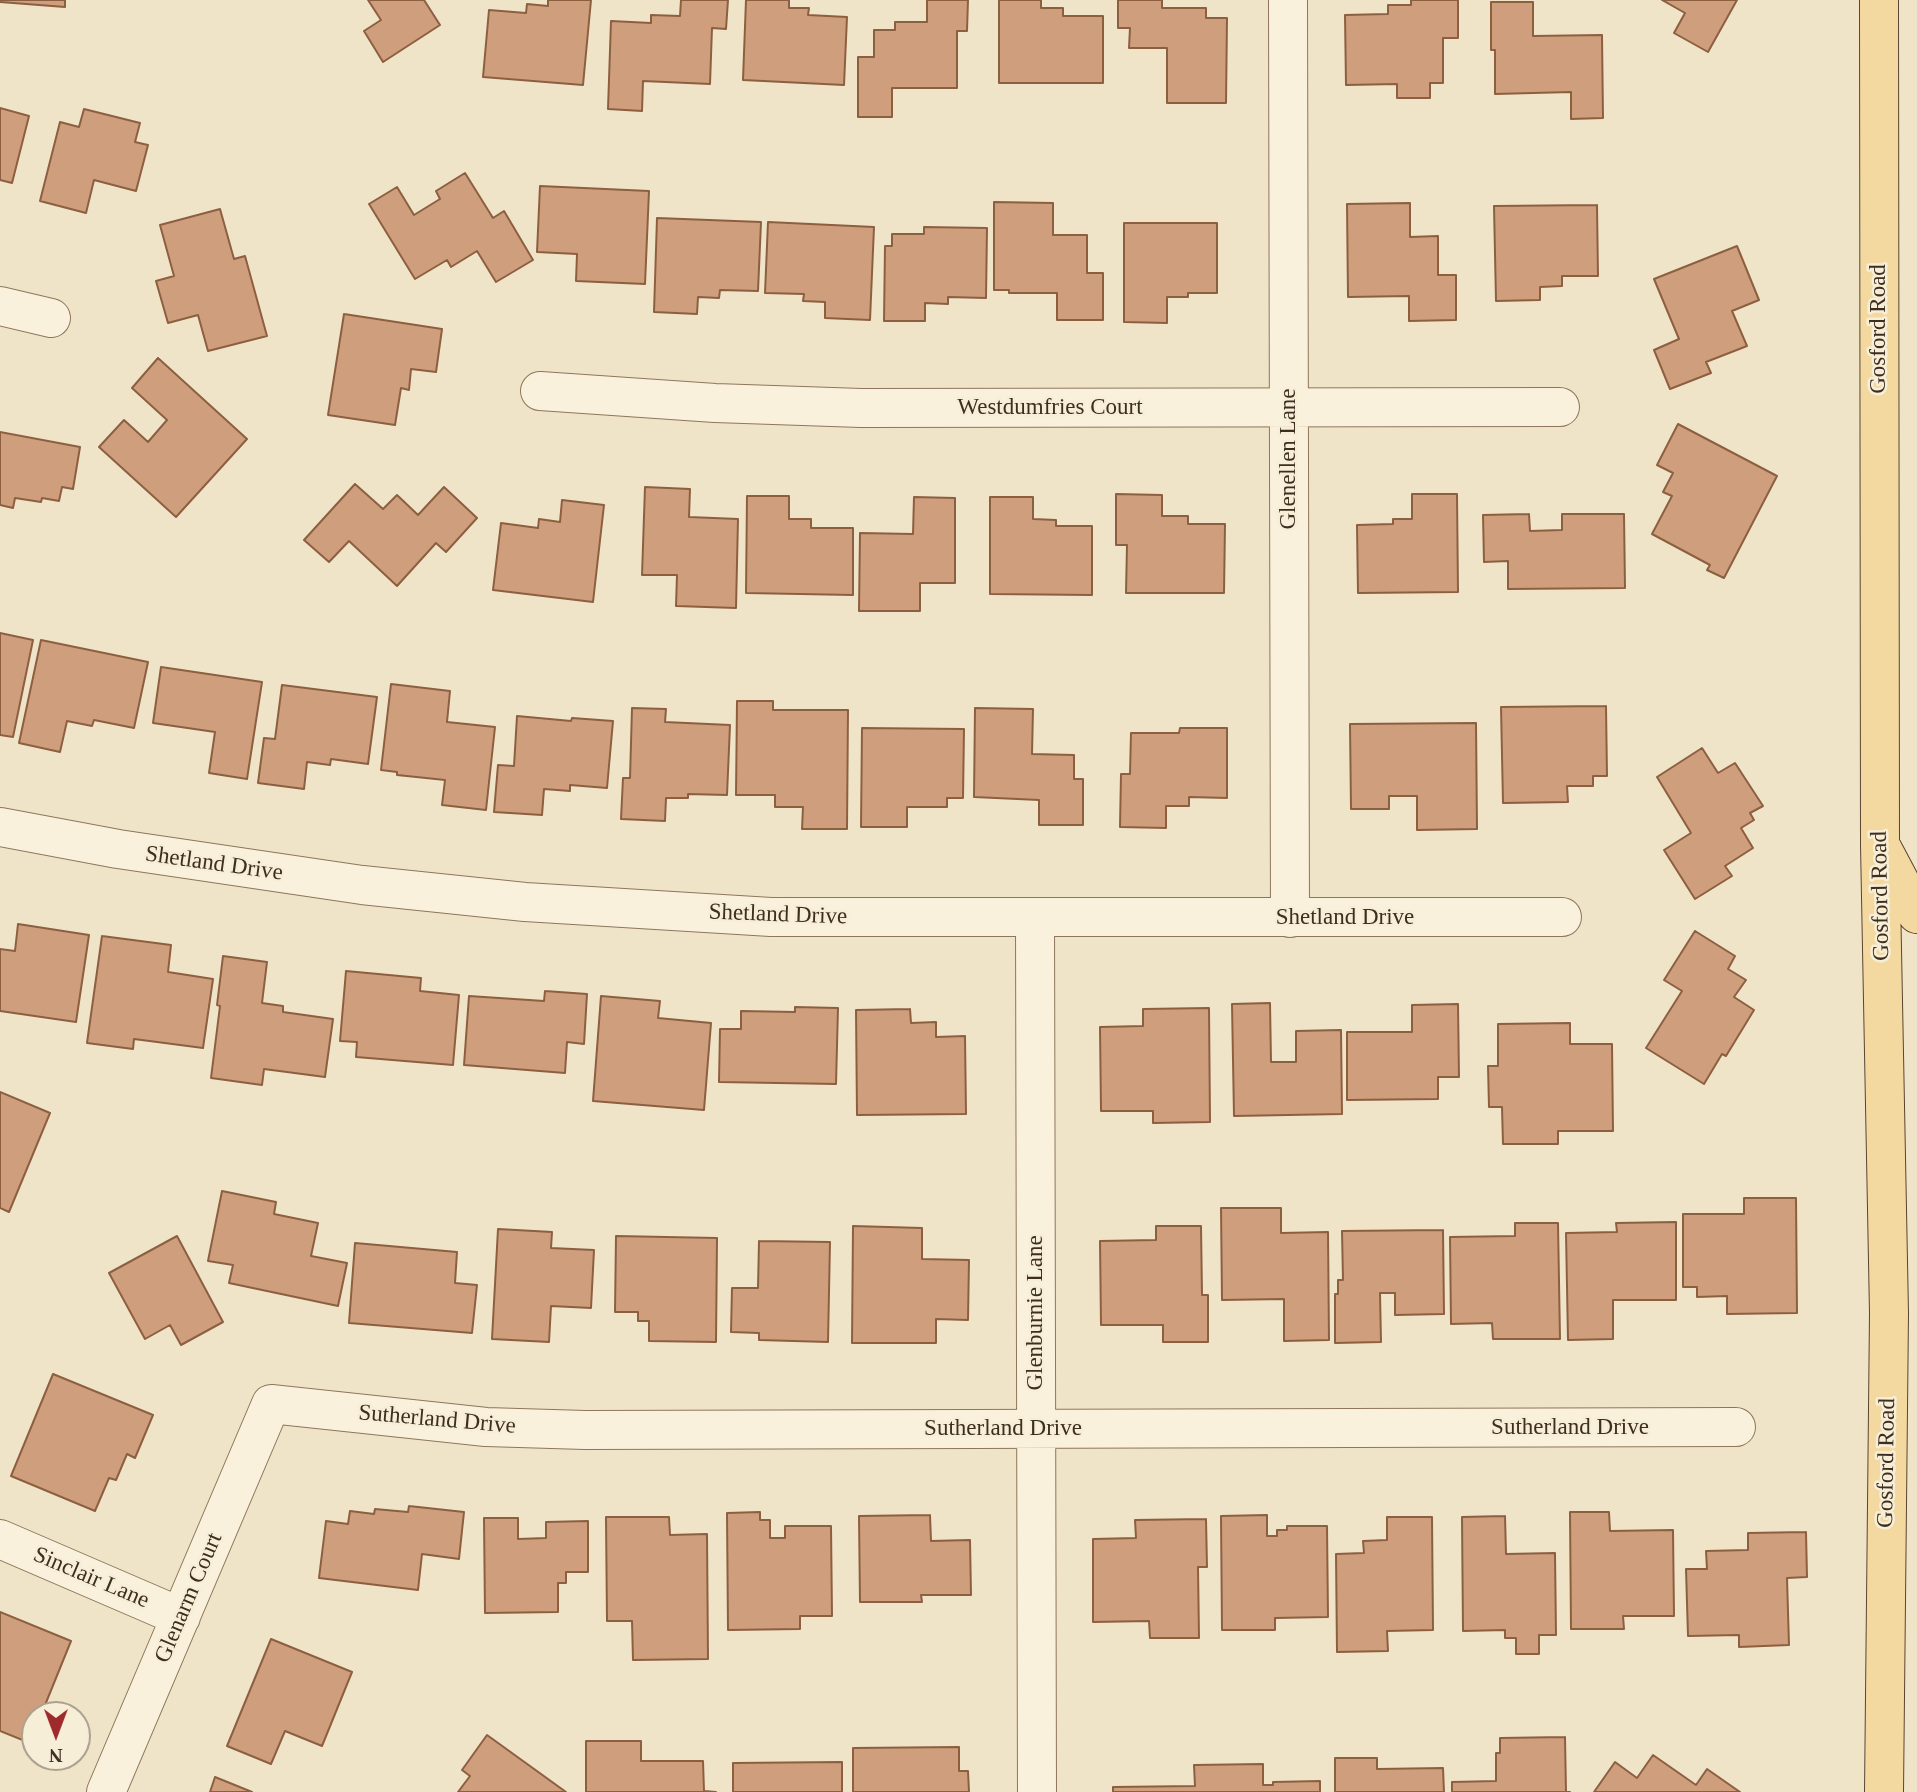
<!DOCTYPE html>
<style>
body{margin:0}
#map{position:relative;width:1917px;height:1792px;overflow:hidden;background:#f0e4c8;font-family:Georgia,serif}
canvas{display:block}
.north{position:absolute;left:21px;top:1701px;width:70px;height:70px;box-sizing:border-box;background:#f7eed8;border:2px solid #ada18e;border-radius:50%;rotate:180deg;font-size:19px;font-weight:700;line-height:28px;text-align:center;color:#3d2e20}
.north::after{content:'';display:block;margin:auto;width:24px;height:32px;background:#9e2a2b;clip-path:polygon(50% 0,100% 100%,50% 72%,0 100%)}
</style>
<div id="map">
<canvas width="1917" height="1792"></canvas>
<div class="north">N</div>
</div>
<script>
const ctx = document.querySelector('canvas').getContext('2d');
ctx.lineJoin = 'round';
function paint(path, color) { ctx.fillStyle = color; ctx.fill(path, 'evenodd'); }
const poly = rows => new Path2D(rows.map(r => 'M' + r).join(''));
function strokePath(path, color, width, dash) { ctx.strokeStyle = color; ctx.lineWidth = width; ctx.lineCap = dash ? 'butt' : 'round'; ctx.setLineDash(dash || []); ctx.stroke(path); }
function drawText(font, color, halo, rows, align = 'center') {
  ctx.font = font + ' Georgia,serif'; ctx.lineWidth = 5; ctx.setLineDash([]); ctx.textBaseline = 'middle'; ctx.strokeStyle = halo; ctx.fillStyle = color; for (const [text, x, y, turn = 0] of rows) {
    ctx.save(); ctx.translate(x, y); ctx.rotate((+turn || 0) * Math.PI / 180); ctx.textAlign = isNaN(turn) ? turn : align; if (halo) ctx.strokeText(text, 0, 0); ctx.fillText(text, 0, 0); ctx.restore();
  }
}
const building = poly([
 [0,0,65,0,65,7,0,2,0,0],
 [368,0,424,0,440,25,383,62,364,31,381,20,368,0],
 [548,0,591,0,583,85,483,77,489,10,526,13,527,4,548,6,548,0],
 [681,0,728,0,726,29,712,28,710,84,643,81,642,111,608,109,611,21,651,23,651,15,680,16,681,0],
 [746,0,789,0,789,8,809,8,808,15,847,17,844,85,743,80,746,0],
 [927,0,968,0,967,31,957,31,957,88,892,88,892,117,858,117,858,57,874,57,874,30,895,30,895,22,927,22,927,0],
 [999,0,1041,0,1041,8,1063,8,1063,16,1103,16,1103,83,999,83,999,0],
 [1118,0,1162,0,1162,8,1206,8,1206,18,1227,18,1226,103,1167,103,1167,48,1129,48,1130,28,1118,28,1118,0],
 [1411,0,1458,0,1458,38,1443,38,1443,83,1430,83,1430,98,1397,98,1397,84,1346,85,1345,15,1388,14,1388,5,1411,5,1411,0],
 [1662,0,1737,0,1708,52,1674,33,1685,13,1662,0],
 [1491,2,1533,2,1533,36,1602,35,1603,118,1571,119,1571,92,1495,94,1495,50,1491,50,1491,2],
 [0,108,29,116,12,183,0,180,0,108],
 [84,109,140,123,135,142,148,145,136,191,94,180,86,213,40,201,60,122,79,127,84,109],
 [465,173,493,218,504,211,533,260,496,282,477,251,451,267,447,260,415,279,369,204,397,187,414,215,440,199,436,191,465,173],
 [540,186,649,191,645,284,576,281,577,254,537,252,540,186],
 [994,202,1053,203,1053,235,1087,235,1087,273,1103,273,1103,320,1057,320,1057,293,1009,293,1009,290,994,290,994,202],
 [1410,203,1410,237,1438,236,1438,275,1456,275,1456,320,1409,321,1409,296,1348,297,1347,204,1410,203],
 [1597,205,1598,276,1562,276,1562,286,1540,287,1540,300,1496,301,1494,206,1597,205],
 [220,209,234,259,245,256,267,336,208,351,198,315,168,323,156,281,174,276,160,225,220,209],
 [657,218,761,222,758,291,720,290,719,298,698,297,697,314,654,312,657,218],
 [768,222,874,227,870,320,825,318,825,302,803,301,804,294,765,293,768,222],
 [1124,223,1217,223,1217,293,1188,293,1188,297,1167,297,1167,323,1124,322,1124,223],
 [924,227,987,228,986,298,948,297,948,304,925,303,925,321,884,321,885,246,892,246,892,234,924,234,924,227],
 [1737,246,1759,300,1732,311,1747,346,1706,362,1711,373,1670,389,1654,350,1679,339,1654,279,1737,246],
 [344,314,442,329,436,372,411,369,409,390,401,388,395,425,328,415,344,314],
 [158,358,247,439,176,517,99,447,124,420,148,442,167,420,132,388,158,358],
 [1678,424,1777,476,1724,578,1707,570,1710,565,1652,534,1672,496,1663,492,1673,473,1657,465,1678,424],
 [0,432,80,447,73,489,62,487,59,501,42,498,41,502,15,498,13,508,0,505,0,432],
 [355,484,383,509,397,495,418,515,444,487,477,518,446,552,436,543,397,586,349,541,329,562,304,540,355,484],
 [645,487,690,489,689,517,738,519,736,608,676,606,677,575,642,575,645,487],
 [1116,494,1162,495,1162,516,1188,516,1188,524,1225,524,1224,593,1126,593,1127,545,1116,545,1116,494],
 [1412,494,1457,494,1458,592,1358,593,1357,525,1393,524,1393,519,1412,519,1412,494],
 [747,496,789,496,789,519,811,519,811,528,853,528,853,595,746,593,747,496],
 [914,497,955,498,955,583,920,583,920,611,859,611,860,533,913,534,914,497],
 [990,497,1033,497,1033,519,1056,520,1056,526,1092,526,1092,595,990,594,990,497],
 [562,500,604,505,593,602,493,590,501,523,538,528,539,519,560,522,562,500],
 [1529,514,1530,531,1562,530,1562,514,1624,514,1625,588,1508,589,1508,561,1484,562,1483,515,1529,514],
 [0,633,33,640,13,737,0,735,0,633],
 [41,640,148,662,134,728,94,720,92,726,67,721,60,752,19,743,41,640],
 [161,667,262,682,247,779,209,773,215,732,153,723,161,667],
 [391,684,450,691,447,722,495,727,486,810,442,805,445,780,397,775,397,772,381,770,391,684],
 [282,685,377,697,368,764,331,759,330,765,307,762,304,789,258,783,264,738,275,739,282,685],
 [737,701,773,701,773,710,848,710,847,829,802,829,803,807,775,807,775,795,736,795,737,701],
 [1606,706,1607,776,1593,776,1593,786,1567,786,1568,802,1503,803,1501,707,1606,706],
 [632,708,666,709,665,722,730,725,727,795,688,794,688,798,666,798,665,821,621,819,623,778,630,778,632,708],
 [975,708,1033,709,1032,754,1074,755,1074,779,1083,779,1083,825,1039,825,1039,800,974,797,975,708],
 [517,716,571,721,572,718,613,721,607,788,570,785,570,791,544,789,542,815,494,812,498,765,514,766,517,716],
 [1476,723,1477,829,1417,830,1417,796,1389,796,1389,809,1351,809,1350,724,1476,723],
 [862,728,964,729,963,798,947,798,947,807,907,807,907,827,861,827,862,728],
 [1180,728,1227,728,1227,798,1189,797,1189,806,1166,806,1166,828,1120,827,1121,774,1130,774,1131,733,1179,733,1180,728],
 [1702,748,1718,773,1735,763,1763,806,1750,813,1754,820,1741,828,1753,848,1725,866,1732,876,1695,899,1664,850,1691,833,1657,777,1702,748],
 [18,924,89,935,76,1022,0,1011,0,949,15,951,18,924],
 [1695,931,1735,956,1728,969,1746,980,1734,997,1754,1010,1726,1056,1722,1054,1704,1084,1646,1048,1682,991,1664,980,1695,931],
 [102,936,171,945,168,972,213,979,203,1048,134,1039,133,1049,87,1043,102,936],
 [223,956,267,962,262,1003,283,1006,283,1012,333,1019,325,1077,264,1069,262,1085,211,1078,220,1006,217,1005,223,956],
 [346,971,421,978,420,991,459,995,453,1065,356,1057,357,1042,340,1041,346,971],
 [545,991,587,994,584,1044,567,1042,565,1073,464,1065,469,996,544,1001,545,991],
 [601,996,660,1001,658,1018,711,1023,704,1110,593,1101,601,996],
 [1270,1003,1271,1062,1296,1062,1296,1031,1341,1030,1342,1114,1234,1116,1232,1004,1270,1003],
 [1458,1004,1459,1077,1438,1077,1438,1099,1347,1100,1347,1032,1412,1032,1412,1005,1458,1004],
 [795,1007,838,1008,836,1084,719,1082,720,1029,741,1029,741,1011,795,1012,795,1007],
 [1209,1008,1210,1122,1153,1123,1153,1111,1101,1111,1100,1027,1143,1026,1143,1009,1209,1008],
 [910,1009,911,1023,936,1022,936,1037,965,1036,966,1114,857,1115,856,1010,910,1009],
 [1570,1023,1570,1044,1612,1044,1613,1131,1558,1131,1558,1144,1503,1144,1502,1107,1489,1107,1488,1066,1498,1066,1498,1024,1570,1023],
 [0,1092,50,1113,9,1212,0,1208,0,1092],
 [222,1191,276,1202,274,1214,318,1223,311,1256,347,1263,338,1306,229,1283,233,1265,208,1261,222,1191],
 [1744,1198,1796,1198,1797,1313,1727,1314,1727,1296,1697,1297,1697,1287,1683,1287,1683,1214,1744,1214,1744,1198],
 [1221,1208,1281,1208,1281,1233,1328,1232,1329,1340,1284,1341,1284,1299,1222,1300,1221,1208],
 [1676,1222,1676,1300,1613,1300,1613,1339,1568,1340,1566,1233,1617,1232,1616,1223,1676,1222],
 [1515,1223,1558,1223,1560,1339,1493,1339,1492,1323,1451,1324,1450,1237,1515,1236,1515,1223],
 [853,1226,922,1228,922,1259,969,1260,968,1320,936,1319,936,1343,852,1343,853,1226],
 [1156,1226,1201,1226,1202,1295,1208,1295,1208,1342,1163,1342,1163,1325,1101,1325,1100,1241,1156,1240,1156,1226],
 [498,1229,552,1232,551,1248,594,1250,591,1308,551,1306,549,1342,492,1339,498,1229],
 [1443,1230,1444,1314,1395,1315,1395,1293,1380,1293,1381,1342,1335,1343,1335,1294,1338,1294,1338,1280,1343,1280,1342,1231,1443,1230],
 [177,1236,223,1322,181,1345,170,1325,145,1339,109,1273,177,1236],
 [616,1236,717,1238,716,1342,649,1341,649,1321,638,1321,638,1312,615,1312,616,1236],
 [759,1241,830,1242,828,1342,759,1340,759,1333,731,1332,732,1288,758,1288,759,1241],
 [355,1243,457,1252,455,1283,477,1285,472,1333,349,1323,355,1243],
 [53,1374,153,1415,135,1458,127,1454,116,1480,109,1478,95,1511,11,1476,53,1374],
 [409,1506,464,1512,459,1559,422,1554,418,1590,319,1578,326,1521,348,1524,350,1511,374,1514,375,1509,408,1512,409,1506],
 [760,1512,760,1520,770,1520,770,1538,785,1538,785,1526,831,1526,832,1616,800,1616,800,1629,728,1630,727,1513,760,1512],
 [1570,1512,1609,1512,1610,1531,1673,1530,1674,1616,1623,1616,1624,1629,1571,1629,1570,1512],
 [930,1515,931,1541,970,1540,971,1595,921,1595,922,1602,860,1602,859,1516,930,1515],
 [1267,1515,1267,1536,1277,1536,1277,1530,1287,1530,1287,1526,1327,1526,1328,1617,1275,1618,1275,1630,1222,1630,1221,1516,1267,1515],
 [1505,1516,1506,1554,1555,1553,1556,1635,1539,1635,1539,1654,1516,1654,1516,1638,1505,1638,1505,1630,1463,1631,1462,1517,1505,1516],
 [606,1517,669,1517,670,1535,707,1534,708,1659,633,1660,632,1621,607,1621,606,1517],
 [1387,1517,1432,1517,1433,1630,1387,1631,1388,1651,1337,1652,1336,1554,1364,1553,1363,1541,1387,1540,1387,1517],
 [484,1518,518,1518,518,1539,546,1538,546,1522,588,1521,588,1572,566,1572,566,1583,558,1583,558,1612,485,1613,484,1518],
 [1206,1519,1207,1567,1198,1567,1199,1638,1150,1638,1149,1621,1093,1622,1093,1539,1136,1538,1135,1520,1206,1519],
 [1806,1532,1807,1577,1787,1578,1789,1645,1739,1647,1739,1635,1688,1636,1686,1569,1707,1569,1706,1551,1748,1550,1748,1533,1806,1532],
 [0,1612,71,1641,41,1715,35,1715,35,1730,30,1743,0,1731,0,1612],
 [271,1639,352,1672,322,1746,285,1731,271,1764,227,1746,271,1639],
 [487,1735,566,1792,458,1792,470,1776,462,1770,487,1735],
 [1565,1737,1566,1792,1570,1792,1452,1792,1452,1782,1496,1781,1496,1753,1500,1753,1500,1738,1565,1737],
 [586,1741,641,1741,641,1761,703,1761,704,1791,716,1792,586,1792,586,1741],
 [959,1747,959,1771,968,1771,969,1792,853,1792,853,1748,959,1747],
 [1653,1755,1696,1785,1707,1769,1740,1792,1594,1792,1615,1762,1637,1778,1653,1755],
 [1335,1758,1377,1758,1377,1769,1443,1768,1444,1792,1335,1792,1335,1758],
 [842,1762,842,1792,733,1792,733,1763,842,1762],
 [1263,1764,1263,1785,1273,1785,1273,1782,1320,1781,1320,1792,1113,1792,1113,1787,1195,1786,1194,1765,1263,1764],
 [215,1777,252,1792,210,1792,215,1777]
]);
const minor = poly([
 [1288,0,1290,918],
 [0,306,51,318],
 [540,391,715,403,861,408,1560,407],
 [0,827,118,849,362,885,525,902,771,917,1562,917],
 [1035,918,1037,1792],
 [0,1539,181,1617],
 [106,1792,271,1404,486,1427,585,1430,1736,1427]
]);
const major = poly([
 [1879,0,1880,845,1889,1313,1884,1792],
 [1883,850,1917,914]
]);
const streetNames = [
 ["Gosford Road",1879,329,-90],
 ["Westdumfries Court",1050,408],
 ["Glenellen Lane",1289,459,-90],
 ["Shetland Drive",214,864,8],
 ["Gosford Road",1881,896,-91],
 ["Shetland Drive",778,915,2],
 ["Shetland Drive",1345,918],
 ["Glenburnie Lane",1036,1313,-90],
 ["Sutherland Drive",437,1420,5],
 ["Sutherland Drive",1570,1428],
 ["Sutherland Drive",1003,1429],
 ["Gosford Road",1887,1463,-89],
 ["Sinclair Lane",91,1578,23],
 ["Glenarm Court",189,1598,-67]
];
paint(building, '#cf9f7d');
strokePath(building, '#8d5f41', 2);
strokePath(minor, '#8d765c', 40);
strokePath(major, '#5b4430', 40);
strokePath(minor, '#faf1dc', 38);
strokePath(major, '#f3d9a0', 38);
drawText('23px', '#3d2e20', '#f7eed8', streetNames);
</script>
